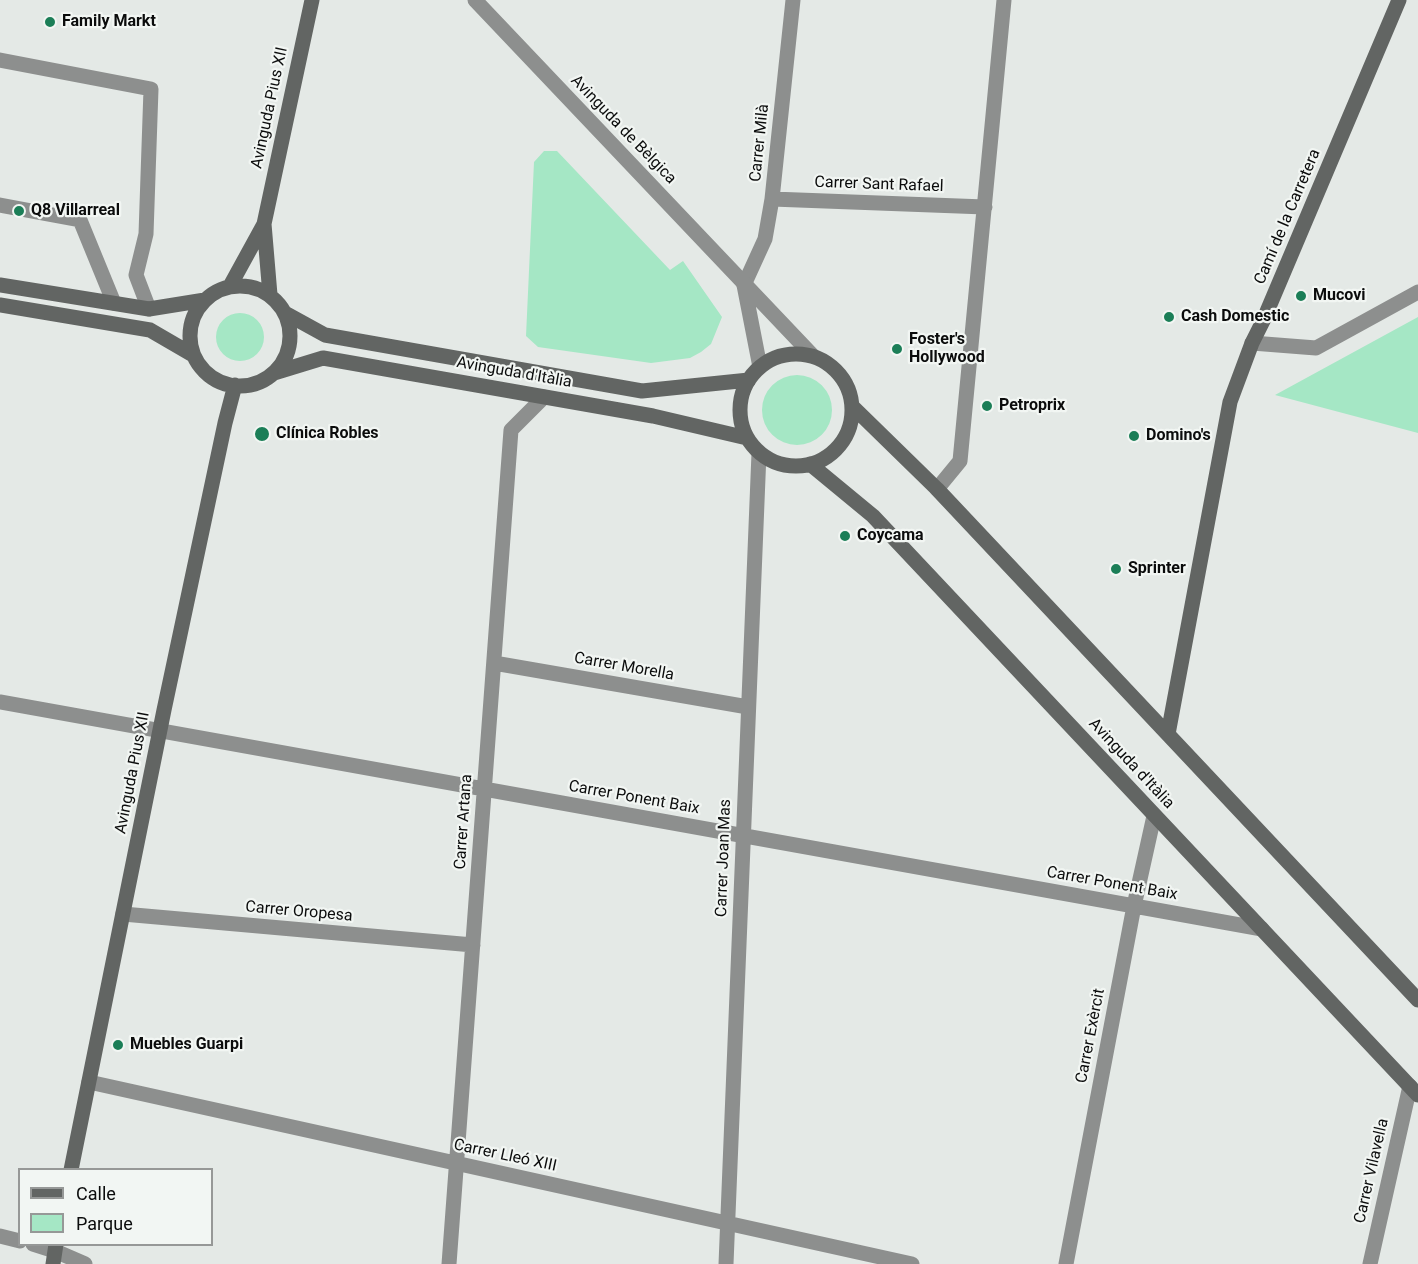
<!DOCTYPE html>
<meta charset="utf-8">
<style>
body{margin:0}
#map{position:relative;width:1418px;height:1264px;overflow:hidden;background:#e4e9e6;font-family:Roboto,sans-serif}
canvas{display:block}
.legend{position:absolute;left:18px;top:1168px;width:195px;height:78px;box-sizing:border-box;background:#f2f6f3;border:2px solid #969897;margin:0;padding:8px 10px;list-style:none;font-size:18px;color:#0b0c0c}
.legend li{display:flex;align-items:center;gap:12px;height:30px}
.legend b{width:30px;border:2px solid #969897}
</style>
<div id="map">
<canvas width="1418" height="1264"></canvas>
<ul class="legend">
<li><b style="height:8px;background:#626563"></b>Calle</li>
<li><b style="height:16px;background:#a5e7c5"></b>Parque</li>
</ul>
</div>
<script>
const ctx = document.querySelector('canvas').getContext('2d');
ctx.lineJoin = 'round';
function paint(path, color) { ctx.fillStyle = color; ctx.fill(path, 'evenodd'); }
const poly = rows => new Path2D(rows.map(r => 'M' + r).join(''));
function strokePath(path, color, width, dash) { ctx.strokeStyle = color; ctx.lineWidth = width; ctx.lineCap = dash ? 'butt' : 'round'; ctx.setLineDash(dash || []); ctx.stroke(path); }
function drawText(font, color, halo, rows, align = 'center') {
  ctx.font = font + ' Roboto,sans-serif'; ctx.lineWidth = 4.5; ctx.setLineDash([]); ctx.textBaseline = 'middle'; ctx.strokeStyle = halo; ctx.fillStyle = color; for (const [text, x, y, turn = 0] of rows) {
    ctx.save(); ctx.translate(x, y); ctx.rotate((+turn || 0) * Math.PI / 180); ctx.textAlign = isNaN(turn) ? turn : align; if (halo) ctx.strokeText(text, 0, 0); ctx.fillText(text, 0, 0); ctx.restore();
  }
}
const green = poly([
 [544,151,557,151,670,270,683,261,722,317,711,344,701,352,690,358,651,363,538,347,526,336,534,162],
 '216 337a24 24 0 1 1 48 0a24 24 0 1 1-48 0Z',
 [1418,317,1418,433,1275,395],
 '762 410a35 35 0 1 1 70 0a35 35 0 1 1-70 0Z'
]);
const service = poly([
 [0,60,151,89,146,234,136,275,149,309],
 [0,205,80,220,114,303]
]);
const minor = poly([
 [772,199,985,207],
 [744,285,765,239,772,199,793,0],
 [1252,343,1316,348,1418,292],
 [937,489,960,461,1004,0],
 [494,663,748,707],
 [0,702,1262,929],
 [123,914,473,945],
 [89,1082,912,1264],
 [0,1236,20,1241],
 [33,1244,55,1251,85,1264],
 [449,1264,511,430,544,397],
 [726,1264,759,453],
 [1066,1264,1134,906,1154,816],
 [1370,1264,1410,1086]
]);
const tertiary = poly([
 [475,0,813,356],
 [744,285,760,367]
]);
const secondary = poly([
 [264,224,270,295],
 [0,285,149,309,205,300],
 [230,286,264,224,312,0],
 '190 336a50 50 0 1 1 100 0a50 50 0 1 1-100 0Z',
 [0,305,150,330,193,355],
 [285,313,325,335,642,391,749,380],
 '740 410a56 56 0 1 1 112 0a56 56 0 1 1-112 0Z',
 [274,373,323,358,653,416,747,438],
 [852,406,937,489,1418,1000],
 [810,464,873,516,1418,1095],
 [1168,734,1230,402,1252,343,1263,321,1399,0],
 [71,1170,164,710,225,423,235,385],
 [53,1264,56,1244]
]);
const markers = [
 [50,22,6,"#1b7e57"],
 [19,211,6,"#1b7e57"],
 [1301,296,6,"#1b7e57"],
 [1169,317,6,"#1b7e57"],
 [897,349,6,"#1b7e57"],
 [987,406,6,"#1b7e57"],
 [262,434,8,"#1b7e57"],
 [1134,436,6,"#1b7e57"],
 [845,536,6,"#1b7e57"],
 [1116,569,6,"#1b7e57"],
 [118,1045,6,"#1b7e57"]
];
const poiNames = [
 ["Family Markt",62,22],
 ["Q8 Villarreal",31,211],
 ["Mucovi",1313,296],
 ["Cash Domestic",1181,317],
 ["Foster's",909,340],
 ["Hollywood",909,358],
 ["Petroprix",999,406],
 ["Clínica Robles",276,434],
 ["Domino's",1146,436],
 ["Coycama",857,536],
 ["Sprinter",1128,569],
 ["Muebles Guarpi",130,1045]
];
const streetNames = [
 ["Avinguda Pius XII",270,108,-78],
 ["Avinguda de Bèlgica",623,130,46],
 ["Carrer Milà",760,143,-84],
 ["Carrer Sant Rafael",879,185,2],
 ["Camí de la Carretera",1288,217,-67],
 ["Avinguda d'Itàlia",514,373,10],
 ["Carrer Morella",624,667,10],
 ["Avinguda d'Itàlia",1131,764,47],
 ["Avinguda Pius XII",133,773,-79],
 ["Carrer Ponent Baix",634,798,10],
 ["Carrer Artana",464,822,-86],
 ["Carrer Joan Mas",724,858,-88],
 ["Carrer Ponent Baix",1112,884,10],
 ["Carrer Oropesa",299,912,5],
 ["Carrer Exèrcit",1091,1036,-79],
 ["Carrer Lleó XIII",505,1156,12],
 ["Carrer Vilavella",1372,1171,-77]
];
paint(green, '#a5e7c5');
strokePath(service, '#8d8f8e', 15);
strokePath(minor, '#8d8f8e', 15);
strokePath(tertiary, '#8d8f8e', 15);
strokePath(secondary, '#626563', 15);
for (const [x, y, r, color] of markers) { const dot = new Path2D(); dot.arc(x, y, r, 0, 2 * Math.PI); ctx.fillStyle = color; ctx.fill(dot); strokePath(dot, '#f2f6f3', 2); }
drawText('bold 16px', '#0b0c0c', '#f2f6f3', poiNames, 'left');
drawText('16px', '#0b0c0c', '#f2f6f3', streetNames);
</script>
